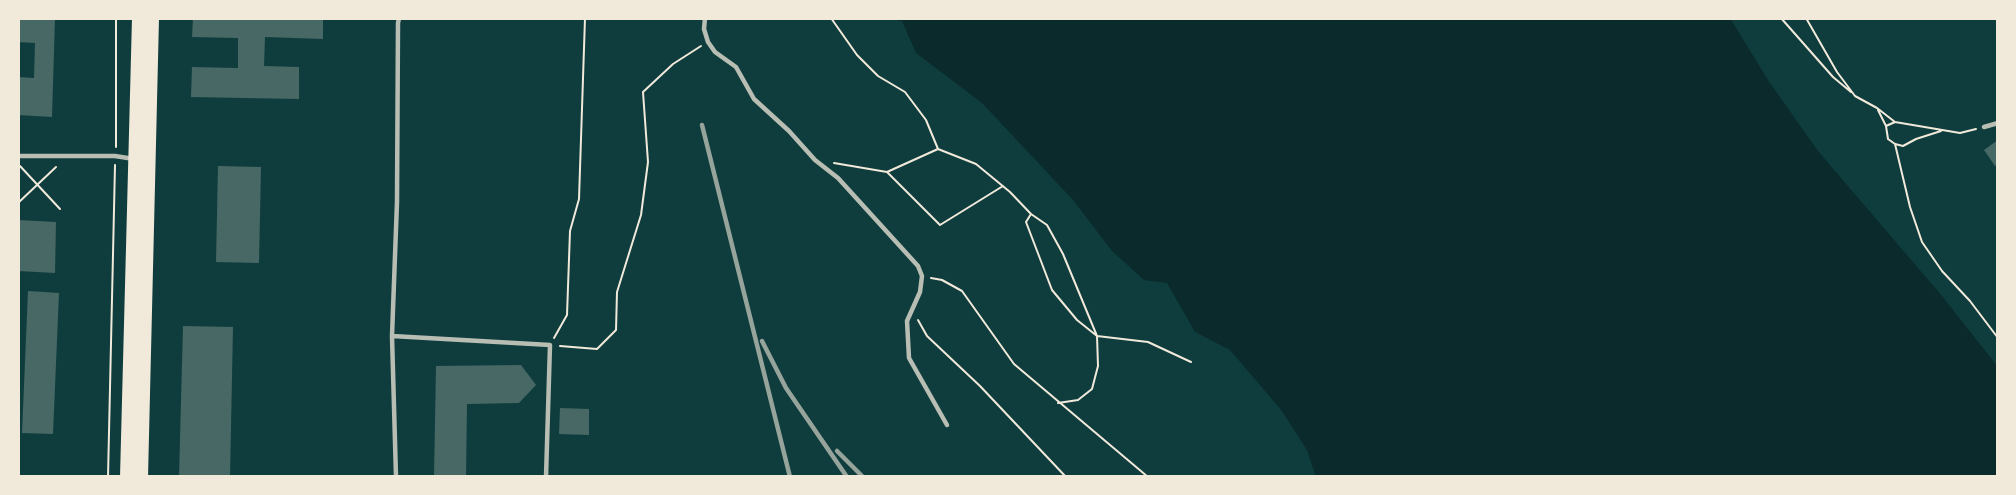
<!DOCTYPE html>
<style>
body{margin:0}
#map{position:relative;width:2016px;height:495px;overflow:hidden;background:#0f3d3e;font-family:"DejaVu Sans",sans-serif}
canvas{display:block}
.frame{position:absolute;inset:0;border:20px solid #f1e9da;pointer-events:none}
</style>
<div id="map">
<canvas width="2016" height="495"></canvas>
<div class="frame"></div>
</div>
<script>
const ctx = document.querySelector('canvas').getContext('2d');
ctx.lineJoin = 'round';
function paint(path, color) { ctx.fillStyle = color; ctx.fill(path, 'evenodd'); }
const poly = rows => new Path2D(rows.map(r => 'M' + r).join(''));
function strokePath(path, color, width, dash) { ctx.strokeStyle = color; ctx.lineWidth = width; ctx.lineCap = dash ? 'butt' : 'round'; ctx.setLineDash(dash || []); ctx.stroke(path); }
const water = poly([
 [882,18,1730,18,1768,80,1818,151,1942,296,1998,367,1998,477,1316,477,1307,450,1282,411,1230,350,1195,332,1167,283,1144,280,1112,251,1073,200,982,103,916,53,902,21]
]);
const building = poly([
 [18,18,55,18,52,117,18,115,18,77,34,78,35,43,18,42],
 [193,18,323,18,323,39,265,37,264,66,299,67,299,99,191,97,192,67,238,68,238,38,192,37],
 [1998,140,1998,164,1995,166,1984,150],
 [218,166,261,167,259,263,216,262],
 [18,220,56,222,55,273,18,271],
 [28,291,59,293,53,434,22,433],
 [183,326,233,327,230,477,179,477],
 [521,365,536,385,519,403,467,404,466,477,434,477,436,366],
 [560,408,589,409,589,435,559,434]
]);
const path = poly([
 [831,18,857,55,878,76,905,92,926,120,938,149],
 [1781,18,1833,77,1851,92],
 [1806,18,1837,72,1855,96,1877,108,1895,122,1960,133,1976,129],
 [1878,110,1886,126],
 [1895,122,1886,126,1888,139,1895,144,1903,146,1916,139,1941,131],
 [1895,144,1910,207,1922,242,1942,271,1970,301,1998,338],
 [116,147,116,18],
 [834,163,887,172,938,149,976,164,1010,192,1031,214],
 [20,166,60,209],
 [887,172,940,225,1003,186],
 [18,203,56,167],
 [931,278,942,280,962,291,1014,364,1148,477],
 [918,320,927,336,980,386,1066,477],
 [554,338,567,315,570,231,579,199,585,18],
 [560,346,597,349,616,330,617,292,641,215,648,162,643,92,673,64,701,46],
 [1058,403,1078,400,1092,389,1098,366,1097,336,1063,254,1047,225,1031,214,1026,222,1052,290,1077,320,1097,336,1148,342,1191,362],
 [108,477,115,165]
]);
const service = poly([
 [705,18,704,29,708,42,715,52,736,67,754,99,789,131,815,160,838,178,918,266,922,276,920,292,907,321,909,358,947,425],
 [1984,127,1998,123],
 [18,156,115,156,134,159],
 [392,336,550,345,546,477],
 [396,477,392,336,397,202,398,23,399,18]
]);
const primary = poly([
 [127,477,139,18],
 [141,477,152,18]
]);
const rail = poly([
 [702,125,790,477],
 [762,341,786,388,847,477],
 [837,451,863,477]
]);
paint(water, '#0a2a2b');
paint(building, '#486865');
strokePath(path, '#f1e9da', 2);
strokePath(service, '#b8beb3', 4.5);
strokePath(primary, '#f1e9da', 14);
strokePath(rail, '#97a49c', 4.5);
</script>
